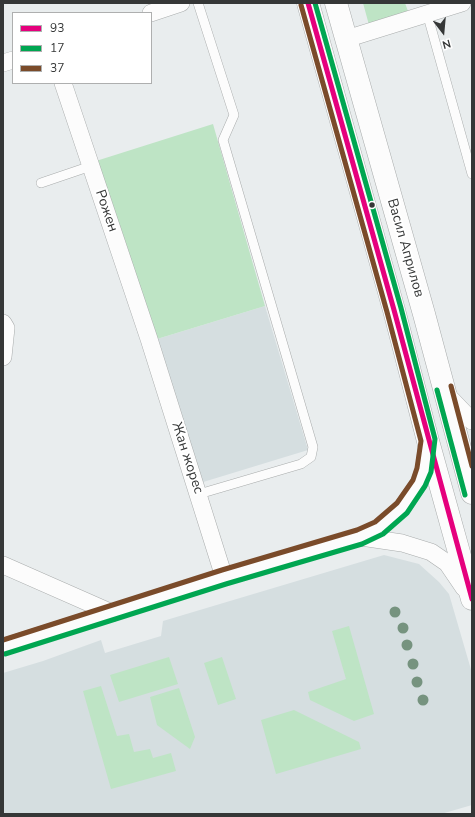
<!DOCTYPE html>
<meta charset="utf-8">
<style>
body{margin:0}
#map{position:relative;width:475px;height:817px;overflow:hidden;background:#e9edee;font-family:"Nunito Sans",sans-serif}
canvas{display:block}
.frame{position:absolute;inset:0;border:4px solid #353737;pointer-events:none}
.legend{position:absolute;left:12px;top:12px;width:140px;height:72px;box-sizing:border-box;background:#fff;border:1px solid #aeafaf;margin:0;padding:5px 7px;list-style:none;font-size:12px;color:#353737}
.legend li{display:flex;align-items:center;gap:8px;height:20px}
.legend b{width:20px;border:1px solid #aeafaf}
.north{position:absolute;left:423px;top:12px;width:40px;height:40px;-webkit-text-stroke:3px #fff;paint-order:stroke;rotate:164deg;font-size:11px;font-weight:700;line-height:16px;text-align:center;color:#353737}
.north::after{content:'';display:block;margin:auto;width:14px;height:18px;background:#353737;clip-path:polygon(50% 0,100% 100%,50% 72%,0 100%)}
</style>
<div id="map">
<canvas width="475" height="817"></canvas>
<div class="frame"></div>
<ul class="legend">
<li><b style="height:5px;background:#e5007d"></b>93</li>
<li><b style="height:5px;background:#00a651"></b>17</li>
<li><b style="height:5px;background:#7a4b2a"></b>37</li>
</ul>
<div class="north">N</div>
</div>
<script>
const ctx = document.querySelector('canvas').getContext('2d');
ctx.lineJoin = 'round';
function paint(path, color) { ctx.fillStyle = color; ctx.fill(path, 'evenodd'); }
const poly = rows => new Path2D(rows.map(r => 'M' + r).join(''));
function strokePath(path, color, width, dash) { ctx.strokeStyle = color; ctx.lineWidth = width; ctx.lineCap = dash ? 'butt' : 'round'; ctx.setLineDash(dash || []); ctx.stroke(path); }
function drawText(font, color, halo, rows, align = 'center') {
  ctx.font = font + ' "Nunito Sans",sans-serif'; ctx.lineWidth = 4; ctx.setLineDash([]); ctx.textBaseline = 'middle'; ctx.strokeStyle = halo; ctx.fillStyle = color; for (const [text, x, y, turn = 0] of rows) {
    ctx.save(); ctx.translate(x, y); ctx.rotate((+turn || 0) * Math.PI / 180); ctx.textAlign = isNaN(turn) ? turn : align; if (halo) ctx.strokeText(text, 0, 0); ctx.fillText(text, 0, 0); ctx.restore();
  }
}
const built = poly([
 [265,306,308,450,200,483,157,339],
 [384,555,419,564,439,582,449,594,472,673,472,805,441,814,3,814,3,673,43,661,101,640,105,653,161,636,163,621]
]);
const green = poly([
 [363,3,405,3,409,14,369,25],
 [213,124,265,306,157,339,96,161],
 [349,626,374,714,354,721,310,700,308,692,346,679,332,631],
 [169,657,178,684,119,702,110,675],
 [222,657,236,699,218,705,204,663],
 [101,686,117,736,129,734,134,752,150,749,153,758,171,753,176,771,111,789,83,691],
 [179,688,195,737,190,749,157,725,150,697],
 [294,710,359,742,361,749,276,774,261,720]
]);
const lane = poly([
 [198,3,234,115,223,140,313,447,311,457,301,464,199,494],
 [427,13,472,174],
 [41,183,91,166]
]);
const street = poly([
 [151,13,181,3],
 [346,39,462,3],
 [3,63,13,60],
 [63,83,149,339,224,577],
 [3,323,6,328,3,357],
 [447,395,472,421],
 [361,537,402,543,431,552,447,563,464,588],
 [3,565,112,613],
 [3,647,224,577,360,537,379,528,402,508,419,483,424,470,427,446]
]);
const secondary = poly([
 [308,3,394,310,428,441,472,599],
 [336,3,424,314,472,493]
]);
const bus1 = poly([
 [308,3,394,310,472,599]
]);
const bus2 = poly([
 [437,390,465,495],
 [5,654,226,584,362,544,383,534,407,513,425,486,431,472,435,439,401,308,315,3]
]);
const bus3 = poly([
 [451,386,472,466],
 [3,640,222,570,357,530,375,522,397,503,413,480,417,468,421,441,387,312,301,5]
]);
const trees = [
 [395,612],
 [403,628],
 [407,645],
 [413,664],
 [417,682],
 [423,700]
];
const markers = [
 [372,205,3.5,"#353737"]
];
const streetNames = [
 ["Рожен",106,211,71],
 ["Васил Априлов",405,248,74],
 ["Жан жорес",187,458,72]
];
paint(built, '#d5dee0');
paint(green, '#bee4c5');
strokePath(lane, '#a9acac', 10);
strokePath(street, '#a9acac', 18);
strokePath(secondary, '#a9acac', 23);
strokePath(lane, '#fcfcfc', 9);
strokePath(street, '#fcfcfc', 17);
strokePath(secondary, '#fcfcfc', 22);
strokePath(bus1, '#e5007d', 5);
strokePath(bus2, '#00a651', 5);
strokePath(bus3, '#7a4b2a', 5);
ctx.fillStyle = '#76937f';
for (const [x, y] of trees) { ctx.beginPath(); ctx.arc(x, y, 5.5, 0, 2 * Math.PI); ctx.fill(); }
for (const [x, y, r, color] of markers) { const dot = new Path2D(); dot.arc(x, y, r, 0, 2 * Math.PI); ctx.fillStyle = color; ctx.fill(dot); strokePath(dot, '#fff', 1.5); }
drawText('14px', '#353737', '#fff', streetNames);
</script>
